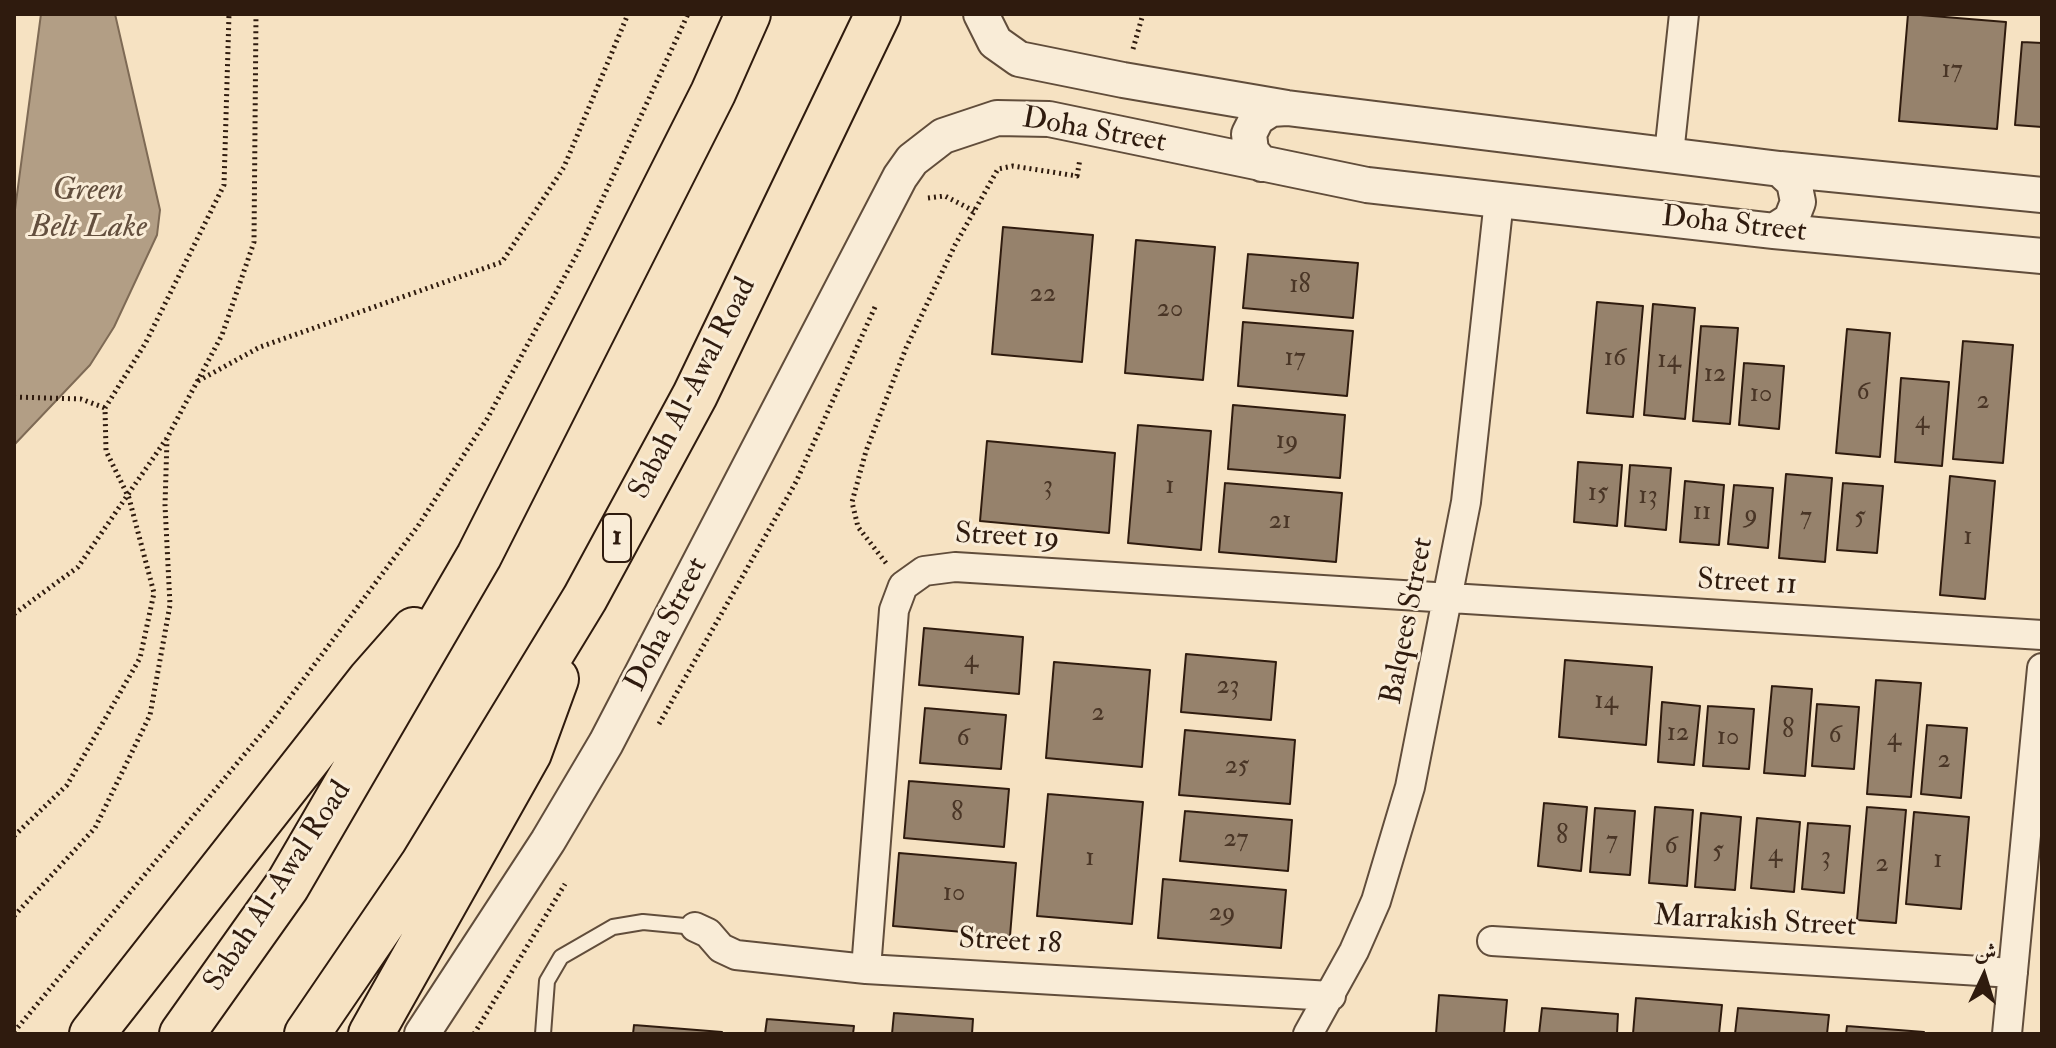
<!DOCTYPE html>
<meta charset="utf-8">
<style>
body{margin:0}
#map{position:relative;width:2056px;height:1048px;overflow:hidden;background:#f6e2c2;font-family:"IM FELL Double Pica",Amiri,serif}
canvas{display:block}
.frame{position:absolute;inset:0;border:16px solid #2f1b0e;pointer-events:none}
.north{position:absolute;left:1944px;top:936px;width:80px;height:80px;-webkit-text-stroke:6px #f9ecd7;paint-order:stroke;rotate:4deg;font-size:22px;font-weight:700;line-height:32px;text-align:center;color:#2f1b0e}
.north::after{content:'';display:block;margin:auto;width:28px;height:36px;background:#2f1b0e;clip-path:polygon(50% 0,100% 100%,50% 72%,0 100%)}
</style>
<div id="map">
<canvas width="2056" height="1048"></canvas>
<div class="frame"></div>
<div class="north">ش</div>
</div>
<script>
const ctx = document.querySelector('canvas').getContext('2d');
ctx.lineJoin = 'round';
function paint(path, color) { ctx.fillStyle = color; ctx.fill(path, 'evenodd'); }
const poly = rows => new Path2D(rows.map(r => 'M' + r).join(''));
function strokePath(path, color, width, dash) { ctx.strokeStyle = color; ctx.lineWidth = width; ctx.lineCap = dash ? 'butt' : 'round'; ctx.setLineDash(dash || []); ctx.stroke(path); }
function drawText(font, color, halo, rows, align = 'center') {
  ctx.font = font + ' "IM FELL Double Pica",serif'; ctx.lineWidth = 6; ctx.setLineDash([]); ctx.textBaseline = 'middle'; ctx.strokeStyle = halo; ctx.fillStyle = color; for (const [text, x, y, turn = 0] of rows) {
    ctx.save(); ctx.translate(x, y); ctx.rotate((+turn || 0) * Math.PI / 180); ctx.textAlign = isNaN(turn) ? turn : align; if (halo) ctx.strokeText(text, 0, 0); ctx.fillText(text, 0, 0); ctx.restore();
  }
}
const water = poly([
 [41,14,115,14,160,210,157,235,114,327,90,365,14,445,14,217,41,14]
]);
const building = poly([
 [1908,14,2006,22,1997,129,1899,121,1908,14],
 [2022,42,2042,43,2042,127,2015,125,2022,42],
 [1003,227,1093,235,1082,362,992,354,1003,227],
 [1136,240,1215,247,1203,380,1125,373,1136,240],
 [1248,254,1358,263,1353,318,1243,308,1248,254],
 [1597,302,1643,306,1633,417,1587,413,1597,302],
 [1653,304,1695,308,1685,419,1644,415,1653,304],
 [1243,322,1353,331,1347,396,1238,386,1243,322],
 [1701,326,1738,328,1730,424,1693,421,1701,326],
 [1847,329,1890,333,1880,457,1836,453,1847,329],
 [1963,341,2013,345,2003,463,1953,459,1963,341],
 [1744,363,1784,366,1779,429,1739,425,1744,363],
 [1901,378,1949,382,1942,466,1895,462,1901,378],
 [1233,405,1345,415,1340,478,1228,469,1233,405],
 [1138,425,1211,431,1201,550,1128,543,1138,425],
 [987,441,1115,453,1109,533,980,521,987,441],
 [1578,462,1622,465,1617,526,1574,522,1578,462],
 [1630,465,1671,468,1666,530,1625,526,1630,465],
 [1786,474,1832,478,1825,562,1779,558,1786,474],
 [1950,476,1995,481,1985,599,1940,595,1950,476],
 [1685,481,1724,485,1719,545,1680,542,1685,481],
 [1225,483,1342,493,1336,562,1219,552,1225,483],
 [1843,483,1883,486,1877,553,1837,550,1843,483],
 [1734,485,1773,488,1768,548,1728,544,1734,485],
 [924,628,1023,637,1019,694,919,685,924,628],
 [1186,654,1276,662,1271,720,1181,712,1186,654],
 [1565,660,1652,667,1646,745,1559,737,1565,660],
 [1054,662,1150,670,1142,767,1046,758,1054,662],
 [1876,680,1921,683,1911,797,1867,794,1876,680],
 [1772,686,1812,689,1805,776,1764,773,1772,686],
 [1662,702,1700,706,1694,765,1658,762,1662,702],
 [1817,704,1859,707,1854,769,1812,766,1817,704],
 [1708,706,1754,709,1749,769,1703,766,1708,706],
 [925,708,1006,715,1001,769,920,763,925,708],
 [1927,725,1967,728,1961,798,1921,794,1927,725],
 [1185,730,1295,740,1290,804,1179,795,1185,730],
 [909,781,1009,789,1004,847,904,838,909,781],
 [1048,794,1143,802,1132,924,1037,916,1048,794],
 [1544,803,1587,807,1581,871,1538,866,1544,803],
 [1655,807,1693,810,1687,886,1649,883,1655,807],
 [1867,807,1906,810,1896,923,1857,920,1867,807],
 [1595,808,1635,811,1630,875,1590,872,1595,808],
 [1185,811,1292,820,1288,871,1180,861,1185,811],
 [1914,812,1969,817,1961,909,1906,904,1914,812],
 [1701,813,1741,817,1735,890,1695,887,1701,813],
 [1757,818,1800,822,1794,892,1751,888,1757,818],
 [1808,823,1850,826,1844,893,1802,889,1808,823],
 [899,853,1016,863,1010,936,893,926,899,853],
 [1163,879,1286,890,1281,948,1158,938,1163,879],
 [1439,995,1507,1000,1504,1034,1436,1034,1439,995],
 [1636,998,1722,1005,1719,1034,1633,1034,1636,998],
 [1542,1008,1618,1014,1617,1034,1539,1034,1542,1008],
 [1738,1008,1829,1015,1827,1034,1735,1034,1738,1008],
 [894,1013,973,1019,972,1034,892,1034,894,1013],
 [767,1019,854,1026,853,1034,765,1034,767,1019],
 [634,1025,722,1032,722,1034,633,1034,634,1025],
 [1847,1026,1924,1032,1924,1034,1846,1034,1847,1026]
]);
const path = poly([
 [1133,49,1143,14],
 [928,198,945,196,974,211],
 [198,381,260,347,502,262,564,167,628,14],
 [14,397,81,399,105,408],
 [886,563,858,527,852,502,866,451,906,348,955,245,998,169,1013,166,1077,176,1080,159],
 [14,614,78,567,167,438,222,335,254,242,256,14],
 [659,724,796,482,875,307],
 [14,836,67,785,140,658,154,593,129,498,106,451,105,408,145,344,224,185,229,14],
 [14,916,95,828,150,715,170,605,165,505,167,439],
 [14,1032,273,720,418,526,487,419,578,252,688,14],
 [474,1034,565,884]
]);
const service = poly([
 [543,1034,547,981,561,957,613,927,643,922,695,927]
]);
const minor = poly([
 [1669,154,1684,14],
 [695,927,708,933,721,948,736,955,866,969,1331,996],
 [1492,941,2013,973],
 [866,969,894,610,903,586,924,571,955,567,2042,635],
 [1308,1034,1354,951,1376,901,1410,787,1466,502,1499,200],
 [2007,1034,2042,668]
]);
const tertiary = poly([
 [981,14,995,42,1019,59,1123,80,1287,108,1780,169,2042,195],
 [1262,164,1251,151,1249,134,1257,118,1271,109,1287,108],
 [1774,231,1791,220,1798,202,1794,182,1780,169],
 [422,1034,548,841,606,743,900,177,912,160,943,136,997,118,1049,119,1367,185,1774,231,2042,256]
]);
const motorway = poly([
 [92,1034,370,680,414,630],
 [182,1034,287,886,479,556,713,93,748,14],
 [307,1034,423,864,585,598,695,395,878,14],
 [371,1034,529,753,556,679]
]);
const numberNames = [
 ["17",1952,71],
 ["18",1300,286],
 ["22",1043,295],
 ["20",1170,310],
 ["17",1295,359],
 ["16",1615,359],
 ["14",1669,361],
 ["12",1715,375],
 ["6",1863,393],
 ["10",1761,395],
 ["2",1983,402],
 ["4",1922,422],
 ["19",1287,442],
 ["3",1048,487],
 ["1",1170,487],
 ["15",1598,494],
 ["13",1648,497],
 ["11",1702,513],
 ["9",1751,516],
 ["7",1806,518],
 ["5",1860,518],
 ["21",1280,522],
 ["1",1968,538],
 ["4",971,661],
 ["23",1228,687],
 ["14",1606,702],
 ["2",1098,714],
 ["8",1788,731],
 ["12",1678,734],
 ["6",1835,736],
 ["10",1728,738],
 ["6",963,739],
 ["4",1894,739],
 ["2",1944,761],
 ["25",1237,767],
 ["8",957,814],
 ["8",1562,837],
 ["27",1236,840],
 ["7",1612,842],
 ["6",1671,847],
 ["5",1718,852],
 ["4",1775,855],
 ["3",1826,858],
 ["1",1090,859],
 ["1",1938,861],
 ["2",1882,865],
 ["10",954,894],
 ["29",1222,914]
];
const shields = [
 [617,538,28]
];
const shieldNames = [
 ["1",617,538]
];
const streetNames = [
 ["Doha Street",1094,132,10],
 ["Doha Street",1734,226,6],
 ["Sabah Al-Awal Road",694,389,-63],
 ["Street 19",1007,538,3],
 ["Street 11",1747,584,3],
 ["Balqees Street",1409,621,-79],
 ["Doha Street",668,625,-63],
 ["Sabah Al-Awal Road",279,887,-57],
 ["Marrakish Street",1755,923,3],
 ["Street 18",1010,943,3]
];
const waterNames = [
 ["Green",88,192],
 ["Belt Lake",88,229]
];
paint(water, '#b29e85');
strokePath(water, '#7e6a55', 2);
paint(building, '#96826c');
strokePath(building, '#2f1b0e', 2);
strokePath(service, '#614d3b', 18);
strokePath(minor, '#614d3b', 32);
strokePath(tertiary, '#614d3b', 38);
strokePath(motorway, '#2f1b0e', 48);
strokePath(path, '#2f1b0e', 5, [2, 4]);
strokePath(service, '#f9ecd7', 14);
strokePath(minor, '#f9ecd7', 28);
strokePath(tertiary, '#f9ecd7', 34);
strokePath(motorway, '#f6e2c2', 44);
drawText('26px', '#493526', null, numberNames);
for (const [x, y, w] of shields) { const box = new Path2D(); box.roundRect(x - w / 2, y - 24, w, 48, 6); ctx.fillStyle = '#f9ecd7'; ctx.fill(box); strokePath(box, '#2f1b0e', 2); }
drawText('bold 28px', '#2f1b0e', null, shieldNames);
drawText('30px', '#2f1b0e', '#f9ecd7', streetNames);
drawText('italic 32px', '#634f3e', '#f9ecd7', waterNames);
</script>
